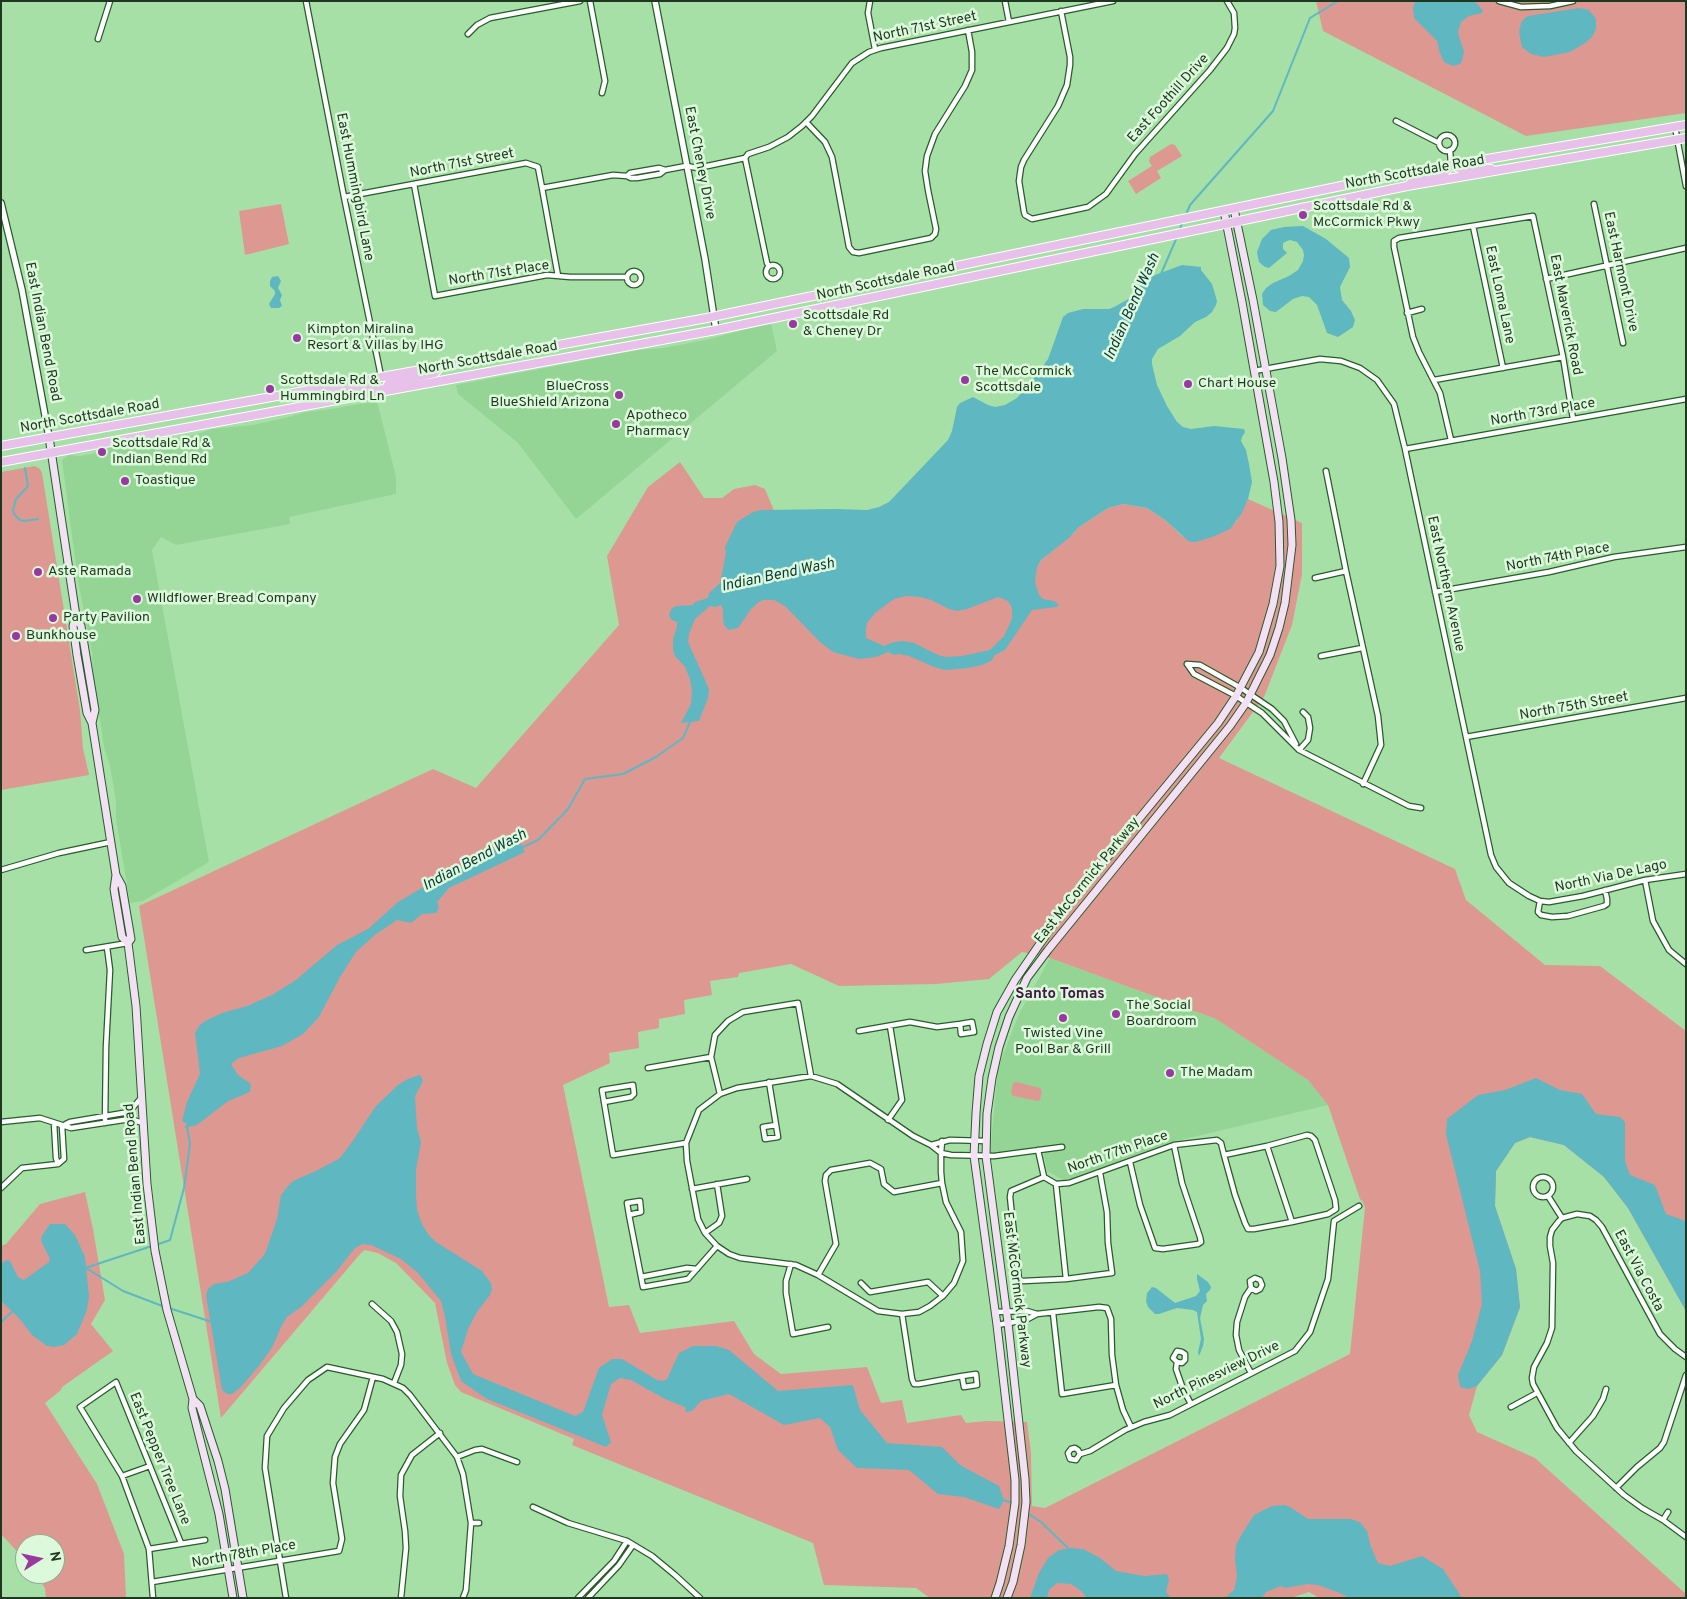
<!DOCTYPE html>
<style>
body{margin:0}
#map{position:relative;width:1687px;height:1599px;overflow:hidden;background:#a6e0a6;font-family:Overpass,sans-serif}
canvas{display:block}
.frame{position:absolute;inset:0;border:2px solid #1f3720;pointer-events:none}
.north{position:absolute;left:15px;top:1534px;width:50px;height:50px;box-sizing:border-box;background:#dcf9db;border:1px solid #90ab90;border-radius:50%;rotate:80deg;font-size:14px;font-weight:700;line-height:20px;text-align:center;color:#1f3720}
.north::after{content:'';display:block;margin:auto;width:18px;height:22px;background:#9838a0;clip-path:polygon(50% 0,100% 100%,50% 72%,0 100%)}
</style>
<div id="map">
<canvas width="1687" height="1599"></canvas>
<div class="frame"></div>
<div class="north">N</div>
</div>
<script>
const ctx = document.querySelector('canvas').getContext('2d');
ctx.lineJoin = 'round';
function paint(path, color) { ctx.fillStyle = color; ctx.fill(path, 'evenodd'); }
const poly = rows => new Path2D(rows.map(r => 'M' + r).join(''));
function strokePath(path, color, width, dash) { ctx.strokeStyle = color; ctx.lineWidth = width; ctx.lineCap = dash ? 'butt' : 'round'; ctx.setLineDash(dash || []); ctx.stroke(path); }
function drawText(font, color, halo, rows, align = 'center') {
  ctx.font = font + ' Overpass,sans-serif'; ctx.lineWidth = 5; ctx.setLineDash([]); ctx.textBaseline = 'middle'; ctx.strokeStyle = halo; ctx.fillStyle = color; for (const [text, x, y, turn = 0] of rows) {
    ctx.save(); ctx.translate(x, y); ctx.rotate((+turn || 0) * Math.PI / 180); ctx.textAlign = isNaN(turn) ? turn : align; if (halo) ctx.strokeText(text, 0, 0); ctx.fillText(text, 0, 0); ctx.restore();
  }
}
const built = poly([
 [767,324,771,324,777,351,576,519,518,443,458,394,456,385,638,350,663,348,705,340],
 [377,401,396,477,396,494,289,517,290,524,176,545,161,537,152,550,209,862,143,901,130,903,116,819,116,801,110,766,104,747,93,674,92,653,78,581,62,460,69,455,80,456,96,453,106,448,158,442,198,434,211,429,253,425,289,417,306,412,331,409],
 [1050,958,1216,1019,1308,1080,1328,1105,1172,1142,1065,1181,1047,1171,1043,1150,990,1154,998,1068,1019,1014]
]);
const green = poly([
 [1316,1,1686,1,1686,113,1526,136,1323,31],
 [1171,144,1175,145,1182,156,1157,171,1161,178,1136,194,1128,181,1152,166,1149,161,1150,157],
 [281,204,289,244,245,255,239,211],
 [680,462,704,498,722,498,734,489,755,485,765,489,801,576,1037,567,1041,560,1073,534,1079,527,1108,508,1123,504,1147,508,1165,520,1183,537,1236,522,1248,499,1302,523,1302,574,1292,625,1264,697,1219,758,1455,869,1466,900,1545,965,1600,966,1686,1031,1686,1311,1628,1208,1604,1177,1564,1145,1530,1137,1515,1143,1496,1171,1495,1206,1516,1269,1520,1307,1502,1355,1477,1386,1469,1415,1477,1432,1535,1458,1686,1594,1686,1598,1319,1598,1309,1592,1291,1598,930,1598,916,1588,824,1585,813,1543,572,1445,574,1439,461,1392,455,1385,447,1363,435,1303,396,1263,378,1253,365,1250,361,1253,221,1418,139,906,433,769,476,788,619,625,607,556,648,487],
 [1022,952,1050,958,1216,1019,1308,1080,1328,1105,1360,1199,1363,1202,1365,1208,1350,1354,1045,1508,1032,1506,1031,1453,1027,1422,986,1421,966,1423,961,1415,907,1423,902,1400,881,1403,867,1367,781,1374,754,1354,734,1321,640,1333,629,1305,609,1307,563,1085,610,1063,609,1053,639,1048,638,1032,659,1028,659,1019,685,1014,684,1000,712,995,710,981,738,977,739,973,791,964,839,986,936,984,989,979],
 [35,466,40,469,42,473,80,710,83,748,89,775,1,790,1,472],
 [1016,1082,1040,1088,1042,1091,1040,1100,1038,1101,1013,1096,1011,1093,1013,1083],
 [85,1192,93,1229,105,1300,91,1324,113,1351,62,1387,61,1390,45,1403,97,1484,124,1554,126,1598,46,1598,45,1588,35,1574,55,1574,55,1544,25,1544,25,1560,1,1534,1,1246,6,1244,40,1204]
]);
const water = poly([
 [1415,1,1474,1,1483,10,1482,13,1469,16,1461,22,1458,33,1464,52,1462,61,1460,64,1453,66,1444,62,1440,53,1437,41,1414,18,1413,8],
 [1579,8,1589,10,1596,19,1596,29,1592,37,1585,43,1570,52,1544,57,1531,54,1522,47,1519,32,1521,23,1524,19,1528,16],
 [1303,226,1326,239,1349,258,1350,267,1340,287,1342,300,1351,311,1355,320,1353,327,1338,337,1327,333,1317,305,1309,297,1302,296,1293,299,1276,312,1270,311,1263,305,1262,294,1266,288,1273,283,1289,276,1298,270,1303,261,1304,255,1303,250,1297,242,1290,240,1287,241,1283,243,1283,249,1287,253,1269,268,1265,267,1259,262,1258,258,1257,252,1262,239,1271,230,1284,227],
 [1182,265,1201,267,1201,270,1212,284,1217,301,1216,305,1212,312,1206,317,1195,322,1180,336,1158,349,1152,359,1152,364,1157,385,1167,406,1177,422,1183,427,1191,429,1214,426,1244,429,1245,432,1242,437,1241,441,1246,450,1249,464,1252,482,1248,499,1242,513,1230,529,1215,536,1196,542,1191,542,1187,540,1165,520,1147,508,1123,504,1108,508,1079,527,1069,538,1041,560,1037,567,1035,582,1039,595,1043,599,1054,601,1059,605,1056,607,1032,610,1005,650,995,655,991,661,982,665,968,668,945,670,934,667,909,656,899,654,894,655,888,652,876,657,859,659,833,652,820,642,785,606,774,600,763,600,759,602,751,609,738,628,729,630,724,625,723,619,723,609,721,605,715,607,710,606,695,619,689,634,688,642,709,689,708,698,699,721,681,723,691,704,692,692,690,679,685,667,675,656,673,650,673,639,677,627,677,622,672,620,669,616,670,612,672,608,677,606,693,605,695,602,708,598,709,593,720,583,726,553,725,547,737,522,753,512,761,510,836,509,867,510,879,507,889,502,948,440,952,431,957,407,960,403,973,397,988,405,995,407,1005,405,1017,398,1036,376,1048,359,1063,317,1068,313,1083,309,1109,309,1114,307,1134,296,1141,284,1155,275],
 [906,596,920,597,931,600,949,609,957,611,967,609,998,597,1008,601,1012,608,1012,619,1004,636,990,650,962,656,945,657,938,655,914,643,903,641,894,642,884,646,866,638,866,628,867,623,875,613,894,599],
 [278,276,281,281,278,288,282,295,280,300,282,306,279,308,271,308,269,304,275,294,275,291,270,286,270,281,272,277],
 [519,841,525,852,449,888,437,902,439,908,436,913,422,914,411,923,397,920,376,934,356,952,340,977,319,1017,303,1034,282,1046,239,1058,231,1064,238,1075,251,1084,250,1092,228,1101,197,1125,184,1128,187,1124,182,1121,187,1102,200,1074,195,1033,199,1026,205,1021,222,1013,247,1006,272,995,296,980,337,945,368,929,398,902,449,872,483,858,502,844],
 [419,1075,421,1076,423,1081,415,1096,417,1128,421,1142,416,1170,416,1194,417,1210,422,1224,428,1234,436,1242,482,1271,491,1283,492,1289,490,1295,477,1312,468,1329,461,1352,473,1374,575,1416,583,1412,599,1368,612,1359,622,1359,657,1380,663,1381,667,1379,679,1353,693,1346,716,1346,729,1350,778,1391,853,1385,860,1410,887,1443,942,1447,960,1465,999,1486,1004,1500,999,1509,964,1497,938,1494,909,1470,857,1468,838,1450,830,1427,820,1418,784,1425,729,1394,701,1401,692,1411,686,1412,685,1407,665,1399,631,1380,620,1378,611,1384,602,1415,611,1442,606,1447,487,1399,461,1381,451,1354,445,1317,441,1301,418,1273,401,1259,371,1245,363,1244,355,1248,336,1272,301,1307,287,1317,281,1327,273,1346,259,1366,240,1388,232,1394,227,1394,222,1390,206,1295,208,1289,214,1284,227,1282,248,1273,265,1254,277,1219,281,1195,287,1187,293,1181,318,1170,340,1158,352,1142,376,1106,398,1085,408,1079],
 [1536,1078,1560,1090,1582,1094,1596,1114,1620,1117,1625,1122,1625,1161,1630,1175,1655,1185,1666,1214,1686,1221,1686,1311,1628,1208,1604,1177,1564,1145,1530,1137,1515,1143,1496,1171,1495,1206,1516,1269,1520,1307,1502,1355,1477,1386,1468,1389,1460,1387,1458,1375,1472,1341,1482,1304,1480,1271,1446,1134,1447,1119,1478,1095,1505,1090],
 [50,1224,65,1224,75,1235,85,1257,89,1296,87,1310,77,1334,64,1345,54,1347,47,1346,32,1335,19,1318,1,1301,1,1263,7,1260,10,1261,18,1277,24,1280,49,1262,50,1259,42,1243,41,1237],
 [1197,1274,1208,1282,1211,1287,1210,1290,1206,1294,1207,1301,1203,1305,1200,1318,1204,1339,1203,1346,1199,1356,1198,1352,1201,1339,1197,1312,1193,1310,1177,1308,1159,1314,1155,1314,1148,1307,1146,1301,1147,1293,1152,1287,1156,1288,1175,1303,1196,1296,1200,1291,1197,1279],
 [1285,1505,1290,1507,1308,1519,1351,1519,1361,1523,1367,1531,1371,1547,1378,1563,1390,1566,1422,1556,1443,1569,1462,1598,1349,1598,1340,1593,1318,1585,1308,1584,1285,1588,1281,1586,1266,1592,1262,1598,1225,1598,1234,1590,1237,1577,1235,1559,1236,1545,1242,1534,1254,1515,1272,1506],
 [1071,1548,1083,1549,1100,1558,1116,1571,1145,1576,1167,1574,1169,1579,1166,1592,1171,1598,1087,1598,1080,1590,1071,1584,1057,1583,1049,1590,1047,1598,1030,1598,1039,1573,1048,1558,1059,1550]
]);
const stream = poly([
 [1185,217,1190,205,1273,111,1310,18,1338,1],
 [1179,231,1183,221],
 [1161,274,1177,237],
 [25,468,28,486,16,499,13,510,14,514,20,520,24,521,38,519],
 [521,848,538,840,568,809,585,779,623,774,656,757,683,738,691,720],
 [156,1245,170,1240,184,1188,190,1144,187,1127],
 [85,1268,152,1246],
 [86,1268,123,1291,165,1307],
 [169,1308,212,1322],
 [1,1322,14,1310],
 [1003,1500,1013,1503],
 [1027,1513,1041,1522,1069,1549]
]);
const minor = poly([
 [306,1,344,197,381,376],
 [590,1,605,81,602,93],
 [870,1,868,13,875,49],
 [1005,1,1009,22],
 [1499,1,1521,7,1550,6,1573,1],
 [1061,11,1070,57,1070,65,1067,85,1058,106,1024,160,1021,167,1019,181,1024,212,1025,215,1032,219,1088,207,1106,194,1135,154,1210,70,1227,48,1234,34,1235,28,1234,13,1227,1],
 [468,34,477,25,490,18,580,1],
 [98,39,110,1],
 [1396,121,1439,143],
 [806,122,825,142,832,157,849,247,853,252,859,253,931,238,935,234,936,229,928,190,925,171,927,156,935,134,965,86,972,70,972,52,968,30],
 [1675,127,1686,186],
 '1439 143a8 8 0 1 1 16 0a8 8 0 1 1-16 0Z',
 [1450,150,1451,165],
 [745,158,767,263,769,266],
 [627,176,630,173,659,168,665,170],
 [414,184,435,296,547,275,570,277,627,277],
 [542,188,558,276],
 [344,197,526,163,538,167,542,188,613,175,627,176,631,178,637,178,660,174,665,170,686,166,698,168,745,158,748,154,769,147,788,137,802,126,812,116,852,63,869,52,881,48,1113,1],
 [1594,204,1623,343],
 [1473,226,1503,368],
 '766 272a7 7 0 1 1 14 0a7 7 0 1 1-14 0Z',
 '627 278a7 7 0 1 1 14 0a7 7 0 1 1-14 0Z',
 [1546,279,1686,248],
 [1407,313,1422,309],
 [1254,371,1320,359,1341,361,1360,368,1377,380,1394,404,1405,449,1491,855,1496,867,1509,883,1529,896,1540,901,1549,902,1583,896,1645,880,1686,874],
 [1434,380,1563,357],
 [1451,440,1440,393,1419,352,1413,337,1394,247,1394,241,1399,238,1533,216,1563,357,1573,419],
 [1405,449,1686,399],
 [1326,471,1346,571,1378,716,1381,745,1363,784],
 [1315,578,1346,571],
 [1435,592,1549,572,1614,557,1686,547],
 [1321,656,1362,648],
 [1187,664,1194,674,1236,696,1262,713,1299,750,1409,806,1421,808],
 [1187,664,1200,665,1241,688,1272,709,1284,721,1296,744],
 [1466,737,1686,698],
 [1299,750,1308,740,1310,728,1308,717,1303,712],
 [1,870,59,853,111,842],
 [1645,880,1653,921,1669,950,1686,964],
 [1540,901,1538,912,1541,915,1552,917,1568,916,1604,906,1607,904,1607,899,1605,890],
 [86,950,128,943],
 [859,1031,910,1022,937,1027,960,1024,972,1022,974,1032,961,1034,960,1024],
 [648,1068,711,1057],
 [769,1082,778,1137,765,1139,763,1127,776,1125],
 [720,1094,711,1057,715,1035,728,1021,743,1012,798,1003,811,1076],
 [604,1102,631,1097,634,1094,633,1085,602,1090,613,1155,686,1143],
 [888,1120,902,1100,890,1026],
 [1,1122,40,1118,71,1128,130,1119,143,1123],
 [54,1123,56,1158,58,1164,64,1159,62,1126],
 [105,1123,106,1047,110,970,107,947],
 [62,1126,70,1122,129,1112,142,1097],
 [942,1141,941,1153,941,1172,942,1183,946,1202,961,1232,963,1261,954,1283,943,1296,930,1306,919,1312,902,1314,878,1311,818,1275,796,1265,740,1258,729,1254,717,1246,705,1233,698,1219,687,1161,686,1143,699,1110,720,1094,737,1088,811,1076,837,1084,913,1136,931,1145,941,1153,951,1155,994,1156,1062,1147],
 [931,1145,950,1140,987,1141],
 [1267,1146,1292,1222],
 [1038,1150,1044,1177],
 [1130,1162,1140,1205,1155,1248,1163,1249,1198,1244,1201,1242,1200,1237,1182,1183,1174,1145],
 [1044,1177,1056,1184,1069,1183,1174,1145,1217,1140,1221,1143,1224,1155,1267,1146,1307,1135,1311,1136,1315,1140,1335,1200,1336,1209,1328,1214,1292,1222,1254,1229,1248,1229,1245,1223,1235,1195,1224,1155],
 [1044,1177,1011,1191,1010,1197,1019,1280,1023,1281,1066,1279,1112,1273,1108,1243,1107,1212,1100,1173],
 '1533 1187a10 10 0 1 1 20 0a10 10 0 1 1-20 0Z',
 [1056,1184,1066,1279],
 [1,1188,22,1168,58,1164],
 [692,1189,747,1179],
 [1548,1196,1562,1218],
 [629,1215,641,1212,640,1201,627,1203,629,1215,643,1287,688,1279,717,1246],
 [705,1233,719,1223,722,1216,717,1184],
 [791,1264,786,1281,786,1293,793,1334,828,1327],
 [818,1275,836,1244,825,1181,826,1175,831,1170,870,1163,881,1169,884,1184,894,1192,942,1183],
 [641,1277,687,1268,697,1269],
 [861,1283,870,1292,928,1282,943,1296],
 [372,1304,391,1321,397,1332,402,1354,401,1365,394,1383],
 [995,1312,1027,1311,1037,1314,1099,1307,1107,1308,1111,1319,1112,1355,1116,1385,1123,1410,1131,1427],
 [1053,1313,1062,1394,1116,1385],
 [902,1314,912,1379,914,1384,919,1384,962,1376,976,1374,977,1385,964,1387,962,1376],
 [997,1325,1026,1320,1037,1314],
 [1686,1357,1675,1349,1660,1334,1602,1227,1596,1220,1590,1216,1577,1214,1562,1218,1559,1221,1552,1230,1550,1237,1550,1246,1553,1263,1552,1328,1547,1343,1534,1367,1532,1378,1533,1384,1557,1428,1576,1451,1624,1495,1642,1508,1663,1520,1686,1537],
 [1177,1362,1182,1363,1185,1360,1185,1354,1182,1352,1177,1351,1173,1358,1177,1362,1176,1369,1183,1389,1191,1404],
 [1251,1373,1239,1350,1236,1335,1237,1322,1245,1297,1251,1288,1250,1281,1255,1278,1260,1280,1262,1285,1260,1289,1256,1291,1251,1288],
 [1511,1407,1537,1393],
 [1569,1443,1593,1416,1603,1399,1606,1389],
 [1080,1454,1078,1450,1075,1448,1071,1449,1068,1453,1070,1459,1076,1460,1080,1454,1090,1451,1125,1430,1144,1422,1170,1415,1295,1351,1310,1332,1328,1279,1334,1221,1359,1206],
 [457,1457,475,1450,482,1449,517,1462],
 [122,1476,150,1466],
 [1616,1488,1637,1467,1660,1448,1664,1442,1686,1375],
 [533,1507,568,1523,627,1541,652,1556,675,1575,700,1598],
 [1663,1520,1668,1512],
 [471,1523,479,1523],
 [149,1549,205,1540],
 [152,1582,339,1551,342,1539,333,1483,335,1457,340,1444,364,1410,373,1377],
 [153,1598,149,1549,122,1476,80,1407,116,1382,181,1543],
 [286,1598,265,1468,267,1436,284,1408,308,1380,327,1367,383,1379,403,1388,410,1395,457,1457,463,1474,471,1523,466,1590,463,1598],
 [401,1598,406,1548,405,1531,400,1496,401,1475,412,1455,440,1433],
 [578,1598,614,1561,627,1541],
 [588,1598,619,1565,633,1545]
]);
const tertiary = poly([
 [655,1,705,259,716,330],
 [1,203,22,290,49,437]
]);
const secondary = poly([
 [49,437,76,616,81,626,95,710,92,723,116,875,114,889,122,937,128,943],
 [76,616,73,626,77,655,87,713,92,723],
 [116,875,122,886,131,939,128,943,136,1006,147,1184,155,1251,167,1310,193,1399,192,1408,219,1514,233,1598],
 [193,1399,200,1406,218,1461,225,1489,243,1598],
 [995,1598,1000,1583,1009,1546,1015,1503,1015,1480,997,1325,974,1156,976,1113,979,1076,987,1044,997,1012,1015,980,1059,916,1218,723,1236,696,1259,652,1273,604,1280,566,1279,522,1274,482,1242,302,1224,211],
 [1007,1598,1013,1582,1021,1545,1026,1502,1025,1479,1008,1323,986,1156,987,1114,992,1078,999,1047,1009,1017,1027,978,1048,950,1230,726,1246,703,1270,655,1279,628,1285,603,1292,545,1291,520,1282,458,1253,300,1234,209]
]);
const primary = poly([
 [1451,165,1463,170,1477,168,1491,169],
 [1408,186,1414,179,1444,173,1451,165],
 [324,387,333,392,368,386,375,386,384,391],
 [384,391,389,383,435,373,441,366],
 [1,446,707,318,1346,185,1417,171,1686,125],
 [1,462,716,330,1407,186,1686,138]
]);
const markers = [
 [1303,215,5,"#9838a0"],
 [793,324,5,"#9838a0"],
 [297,338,5,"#9838a0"],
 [965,380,5,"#9838a0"],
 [1188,384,5,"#9838a0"],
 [270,389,5,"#9838a0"],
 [619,395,5,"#9838a0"],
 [616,424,5,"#9838a0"],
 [102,452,5,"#9838a0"],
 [125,481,5,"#9838a0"],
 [38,572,5,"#9838a0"],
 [137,599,5,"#9838a0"],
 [53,618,5,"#9838a0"],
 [16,636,5,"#9838a0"],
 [1116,1014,5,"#9838a0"],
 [1063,1018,5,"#9838a0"],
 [1170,1073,5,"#9838a0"]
];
const streetNames = [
 ["North 71st Street",925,28,-12],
 ["East Foothill Drive",1169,99,-48],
 ["East Cheney Drive",699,163,79],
 ["North 71st Street",462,164,-11],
 ["North Scottsdale Road",1415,173,-10],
 ["East Hummingbird Lane",354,187,79],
 ["East Harmont Drive",1620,272,78],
 ["North 71st Place",499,274,-9],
 ["North Scottsdale Road",886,282,-12],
 ["East Loma Lane",1499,295,78],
 ["East Maverick Road",1565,315,79],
 ["East Indian Bend Road",42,332,79],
 ["North Scottsdale Road",488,359,-10],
 ["North 73rd Place",1543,413,-10],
 ["North Scottsdale Road",90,417,-10],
 ["North 74th Place",1558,558,-11],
 ["East Northern Avenue",1445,584,78],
 ["North 75th Street",1574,707,-10],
 ["North Via De Lago",1611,877,-12],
 ["East McCormick Parkway",1088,881,-51],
 ["North 77th Place",1118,1153,-19],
 ["East Indian Bend Road",136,1174,-95],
 ["East Via Costa",1638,1271,62],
 ["East McCormick Parkway",1016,1290,83],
 ["North Pinesview Drive",1217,1376,-26],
 ["East Pepper Tree Lane",159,1459,68],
 ["North 78th Place",244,1555,-10]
];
const poiNames = [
 ["Scottsdale Rd &",1313,207],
 ["McCormick Pkwy",1313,223],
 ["Scottsdale Rd",803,316],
 ["& Cheney Dr",803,332],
 ["Kimpton Miralina",307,330],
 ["Resort & Villas by IHG",307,346],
 ["The McCormick",975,372],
 ["Scottsdale",975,388],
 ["Scottsdale Rd &",280,381],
 ["Hummingbird Ln",280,397],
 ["Chart House",1198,384],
 ["BlueCross",609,387,"right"],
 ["BlueShield Arizona",609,403,"right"],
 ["Apotheco",626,416],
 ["Pharmacy",626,432],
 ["Scottsdale Rd &",112,444],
 ["Indian Bend Rd",112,460],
 ["Toastique",135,481],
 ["Aste Ramada",48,572],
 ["WIldflower Bread Company",147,599],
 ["Party Pavilion",63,618],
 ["Bunkhouse",26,636],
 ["The Social",1126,1006],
 ["Boardroom",1126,1022],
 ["Twisted Vine",1063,1034,"center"],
 ["Pool Bar & Grill",1063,1050,"center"],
 ["The Madam",1180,1073]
];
const waterNames = [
 ["Indian Bend Wash",1133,307,-66],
 ["Indian Bend Wash",778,576,-12],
 ["Indian Bend Wash",475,861,-28]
];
const neighbourhoodNames = [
 ["Santo Tomas",1060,995]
];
paint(built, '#94d595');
paint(green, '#de9892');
paint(water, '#5fb7c1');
strokePath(stream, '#5fb7c1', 2);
strokePath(minor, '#265d29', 7);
strokePath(tertiary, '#265d29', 8);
strokePath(secondary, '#265d29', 9);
strokePath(primary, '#fff', 10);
strokePath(minor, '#fff', 4.5);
strokePath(tertiary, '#fff', 5.5);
strokePath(secondary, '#f3e0f4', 7);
strokePath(primary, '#e7c1e9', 8);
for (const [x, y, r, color] of markers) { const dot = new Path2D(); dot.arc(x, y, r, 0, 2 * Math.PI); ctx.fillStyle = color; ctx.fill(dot); strokePath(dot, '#dcf9db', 2); }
drawText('14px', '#1f3720', '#dcf9db', streetNames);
drawText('14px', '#1f3720', '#dcf9db', poiNames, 'left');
drawText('italic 15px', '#0d383c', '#dcf9db', waterNames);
drawText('bold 15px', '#451748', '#dcf9db', neighbourhoodNames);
</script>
